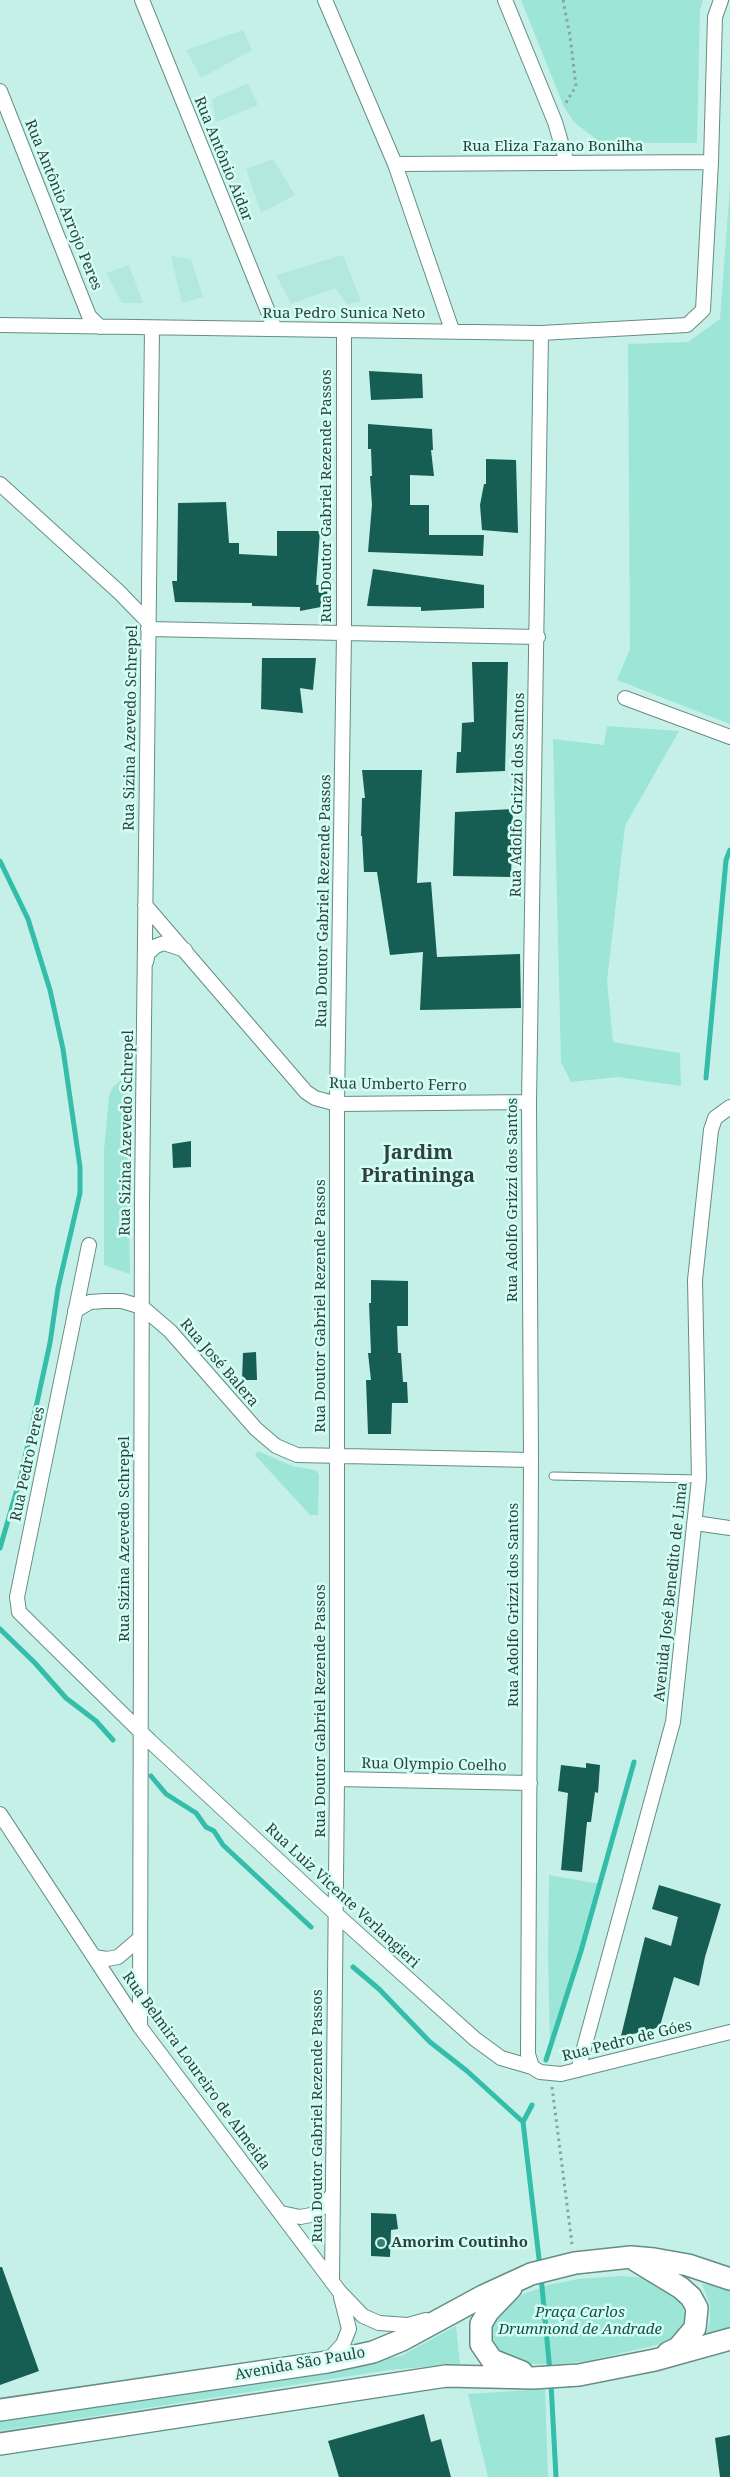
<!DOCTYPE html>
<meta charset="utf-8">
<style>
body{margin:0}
canvas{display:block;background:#c5f0e7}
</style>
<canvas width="730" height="2477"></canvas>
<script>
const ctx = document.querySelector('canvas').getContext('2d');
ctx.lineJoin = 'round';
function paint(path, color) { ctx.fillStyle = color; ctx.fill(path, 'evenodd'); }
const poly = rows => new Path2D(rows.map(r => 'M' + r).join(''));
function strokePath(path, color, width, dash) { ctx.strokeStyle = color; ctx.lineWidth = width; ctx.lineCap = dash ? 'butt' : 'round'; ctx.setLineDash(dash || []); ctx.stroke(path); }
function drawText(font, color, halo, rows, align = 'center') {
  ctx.font = font + ' "Noto Serif",serif'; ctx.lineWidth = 5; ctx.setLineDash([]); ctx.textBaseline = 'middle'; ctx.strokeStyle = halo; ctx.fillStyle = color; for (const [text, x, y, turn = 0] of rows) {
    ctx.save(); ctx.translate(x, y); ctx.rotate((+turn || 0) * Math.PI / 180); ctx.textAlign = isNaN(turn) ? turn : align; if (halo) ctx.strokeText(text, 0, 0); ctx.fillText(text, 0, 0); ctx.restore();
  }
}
const built = poly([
 [243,30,252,50,201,78,186,50],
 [248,83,258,105,216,122,212,99],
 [273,159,295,195,261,213,246,169],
 [343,255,361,301,347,304,335,288,291,304,276,275],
 [171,256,191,259,203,297,182,303],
 [129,265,143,303,122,303,106,273]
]);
const green = poly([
 [521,0,703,0,700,10,697,143,601,143,574,122,564,107],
 [730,186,730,724,617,680,630,649,628,344,688,342,720,319],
 [607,726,679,731,625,826,607,981,613,1042,680,1053,681,1086,618,1077,571,1082,561,1062,553,739,604,745],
 [130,1077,128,1175,130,1274,104,1265,104,1150,109,1097,112,1088,120,1081],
 [258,1451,292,1466,315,1470,319,1474,318,1515,310,1515,255,1455],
 [549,1875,600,1884,550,2050,548,1956],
 [621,2276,645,2278,659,2282,682,2301,685,2316,681,2331,669,2342,588,2361,559,2364,531,2364,514,2362,499,2354,492,2339,493,2321,505,2306,524,2294,548,2285,578,2279],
 [702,2284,730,2288,730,2329,705,2339,710,2321,710,2305],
 [456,2326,460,2364,389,2370,0,2431,0,2420,401,2356],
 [545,2389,548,2477,488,2477,468,2394]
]);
const stream = poly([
 [0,861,28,919,50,990,63,1049,80,1167,80,1193,58,1288,50,1343,21,1476,0,1548],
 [706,1078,726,860,730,850],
 [0,1629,35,1663,66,1698,96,1721,113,1740],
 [151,1776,166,1794,196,1813,206,1827,214,1831,223,1845,311,1927],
 [353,1967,379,1989,430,2042,467,2071,523,2122,540,2267],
 [546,2060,581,1951,634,1762],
 [523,2122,532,2105],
 [541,2276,550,2372],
 [551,2383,556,2477]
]);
const building = poly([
 [369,371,422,374,423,398,371,400],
 [368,424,432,429,433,450,431,450,434,476,410,475,410,505,429,505,429,535,484,535,483,556,368,552,372,505,370,476,372,476,371,449,368,449],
 [486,459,516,460,518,533,482,530,480,505,484,484,486,484],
 [226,502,229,543,239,543,239,554,277,556,277,531,320,531,316,585,328,584,326,606,300,611,300,607,252,606,252,603,175,602,172,581,177,581,178,503],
 [373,569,484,585,484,608,421,611,421,607,367,606],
 [262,658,316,658,313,690,300,688,303,713,261,709],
 [472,662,508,662,505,771,456,773,457,752,461,752,462,723,474,722],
 [362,770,422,770,417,883,431,882,437,957,520,954,521,1008,420,1010,423,952,390,955,377,872,364,872,362,836,361,836,362,798,365,798],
 [513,809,511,877,453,876,455,812],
 [191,1141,191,1167,173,1168,172,1144],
 [371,1280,408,1281,408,1326,397,1326,398,1353,401,1353,403,1382,407,1382,408,1403,392,1403,391,1434,368,1434,366,1380,371,1380,368,1353,371,1353,369,1303,371,1303],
 [256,1352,257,1380,242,1380,243,1353],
 [586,1763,600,1765,598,1793,595,1792,591,1822,587,1822,582,1872,561,1870,568,1793,558,1791,561,1765,586,1768],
 [659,1885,721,1904,705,1957,699,1986,674,1977,660,2026,649,2031,621,2036,645,1937,671,1946,678,1917,652,1909],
 [371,2213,396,2214,398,2229,391,2230,390,2257,371,2256],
 [0,2267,2,2267,39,2371,0,2385],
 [424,2414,431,2442,441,2439,451,2477,339,2477,328,2441],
 [730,2435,730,2477,720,2477,715,2438]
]);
const path = poly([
 [563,0,570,36,576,86,564,106],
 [552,2087,572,2244]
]);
const lane = poly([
 [553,1476,699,1479]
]);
const street = poly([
 [142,0,275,329],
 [325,0,395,164,452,330],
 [505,0,555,122,567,163],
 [0,91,89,316,100,327],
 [395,164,711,162],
 [0,325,541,333,687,325,703,310,711,162,715,17,721,0],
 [0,484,119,592,149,623],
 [148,629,538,637],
 [625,698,730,737],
 [145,905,306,1092,315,1098,337,1104,529,1102],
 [146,962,148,953,156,946,164,943,185,950],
 [89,1245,17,1597,19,1612,150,1741,336,1914,475,2039,501,2058,532,2067,540,2072,561,2074,730,2032],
 [75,1311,90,1302,105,1301,122,1301,142,1307,170,1331,256,1429,276,1446,297,1455,531,1460],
 [695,1523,730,1528],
 [337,1779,530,1783],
 [0,1814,140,2027,339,2291,363,2316,379,2323,408,2325,426,2320],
 [94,1957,107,1959,118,1957,139,1939],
 [140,2027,142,1199,152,328],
 [532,2067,528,2054,531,1460,529,1102,541,333],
 [578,2070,673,1722,699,1479,695,1280,711,1130,715,1118,730,1107],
 [281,2213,300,2217,311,2215,321,2208,333,2194],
 [332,2282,337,1779,337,1104,344,633,344,331],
 [327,2362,343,2344,349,2329,341,2297]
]);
const primary = poly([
 [635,2260,681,2288,691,2297,697,2308,695,2328,678,2348,668,2353],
 [511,2288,488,2312,481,2324,481,2344,492,2360,522,2372],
 [0,2410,327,2362,373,2352,402,2340,483,2296,531,2274,575,2263,631,2257,654,2259,688,2265,730,2279],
 [0,2444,446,2376,533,2378,579,2375,655,2360,730,2339]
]);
const markers = [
 [381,2243,5,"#3a7e72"]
];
const streetNames = [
 ["Rua Eliza Fazano Bonilha",553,147],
 ["Rua Antônio Aidar",223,159,68],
 ["Rua Antônio Arrojo Peres",63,205,68],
 ["Rua Pedro Sunica Neto",344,314],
 ["Rua Doutor Gabriel Rezende Passos",327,496,-90],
 ["Rua Sizina Azevedo Schrepel",131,728,-89],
 ["Rua Adolfo Grizzi dos Santos",518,795,-89],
 ["Rua Doutor Gabriel Rezende Passos",324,901,-89],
 ["Rua Umberto Ferro",398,1085,1],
 ["Rua Sizina Azevedo Schrepel",127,1133,-89],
 ["Rua Adolfo Grizzi dos Santos",513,1200,-90],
 ["Rua Doutor Gabriel Rezende Passos",321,1306,-90],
 ["Rua José Balera",219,1363,49],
 ["Rua Pedro Peres",28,1464,-78],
 ["Rua Sizina Azevedo Schrepel",125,1539,-90],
 ["Avenida José Benedito de Lima",671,1592,-84],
 ["Rua Adolfo Grizzi dos Santos",514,1605,-90],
 ["Rua Doutor Gabriel Rezende Passos",321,1711,-90],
 ["Rua Olympio Coelho",434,1765,1],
 ["Rua Luiz Vicente Verlangieri",342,1896,43],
 ["Rua Pedro de Góes",627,2041,-14],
 ["Rua Belmira Loureiro de Almeida",196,2071,54],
 ["Rua Doutor Gabriel Rezende Passos",318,2116,-90],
 ["Avenida São Paulo",300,2364,-10]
];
const poiNames = [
 ["Amorim Coutinho",391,2243]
];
const parkNames = [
 ["Praça Carlos",580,2313],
 ["Drummond de Andrade",580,2330]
];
const districtNames = [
 ["Jardim",418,1153],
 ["Piratininga",418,1176]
];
paint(built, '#b3e8dc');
paint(green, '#9de6d7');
strokePath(stream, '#34bea9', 5);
paint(building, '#165e53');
strokePath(lane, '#658d85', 9);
strokePath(street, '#658d85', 16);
strokePath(primary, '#658d85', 24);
strokePath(path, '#84a49d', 3, [2.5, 4]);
strokePath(lane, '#fff', 7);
strokePath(street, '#fff', 14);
strokePath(primary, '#fff', 21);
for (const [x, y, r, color] of markers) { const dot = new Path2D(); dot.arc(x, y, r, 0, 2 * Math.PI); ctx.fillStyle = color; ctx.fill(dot); strokePath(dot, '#d2fef4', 2); }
drawText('15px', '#30413d', '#d2fef4', streetNames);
drawText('bold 15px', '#30413d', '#d2fef4', poiNames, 'left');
drawText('italic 15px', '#185047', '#d2fef4', parkNames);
drawText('bold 20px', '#30413d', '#d2fef4', districtNames);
</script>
